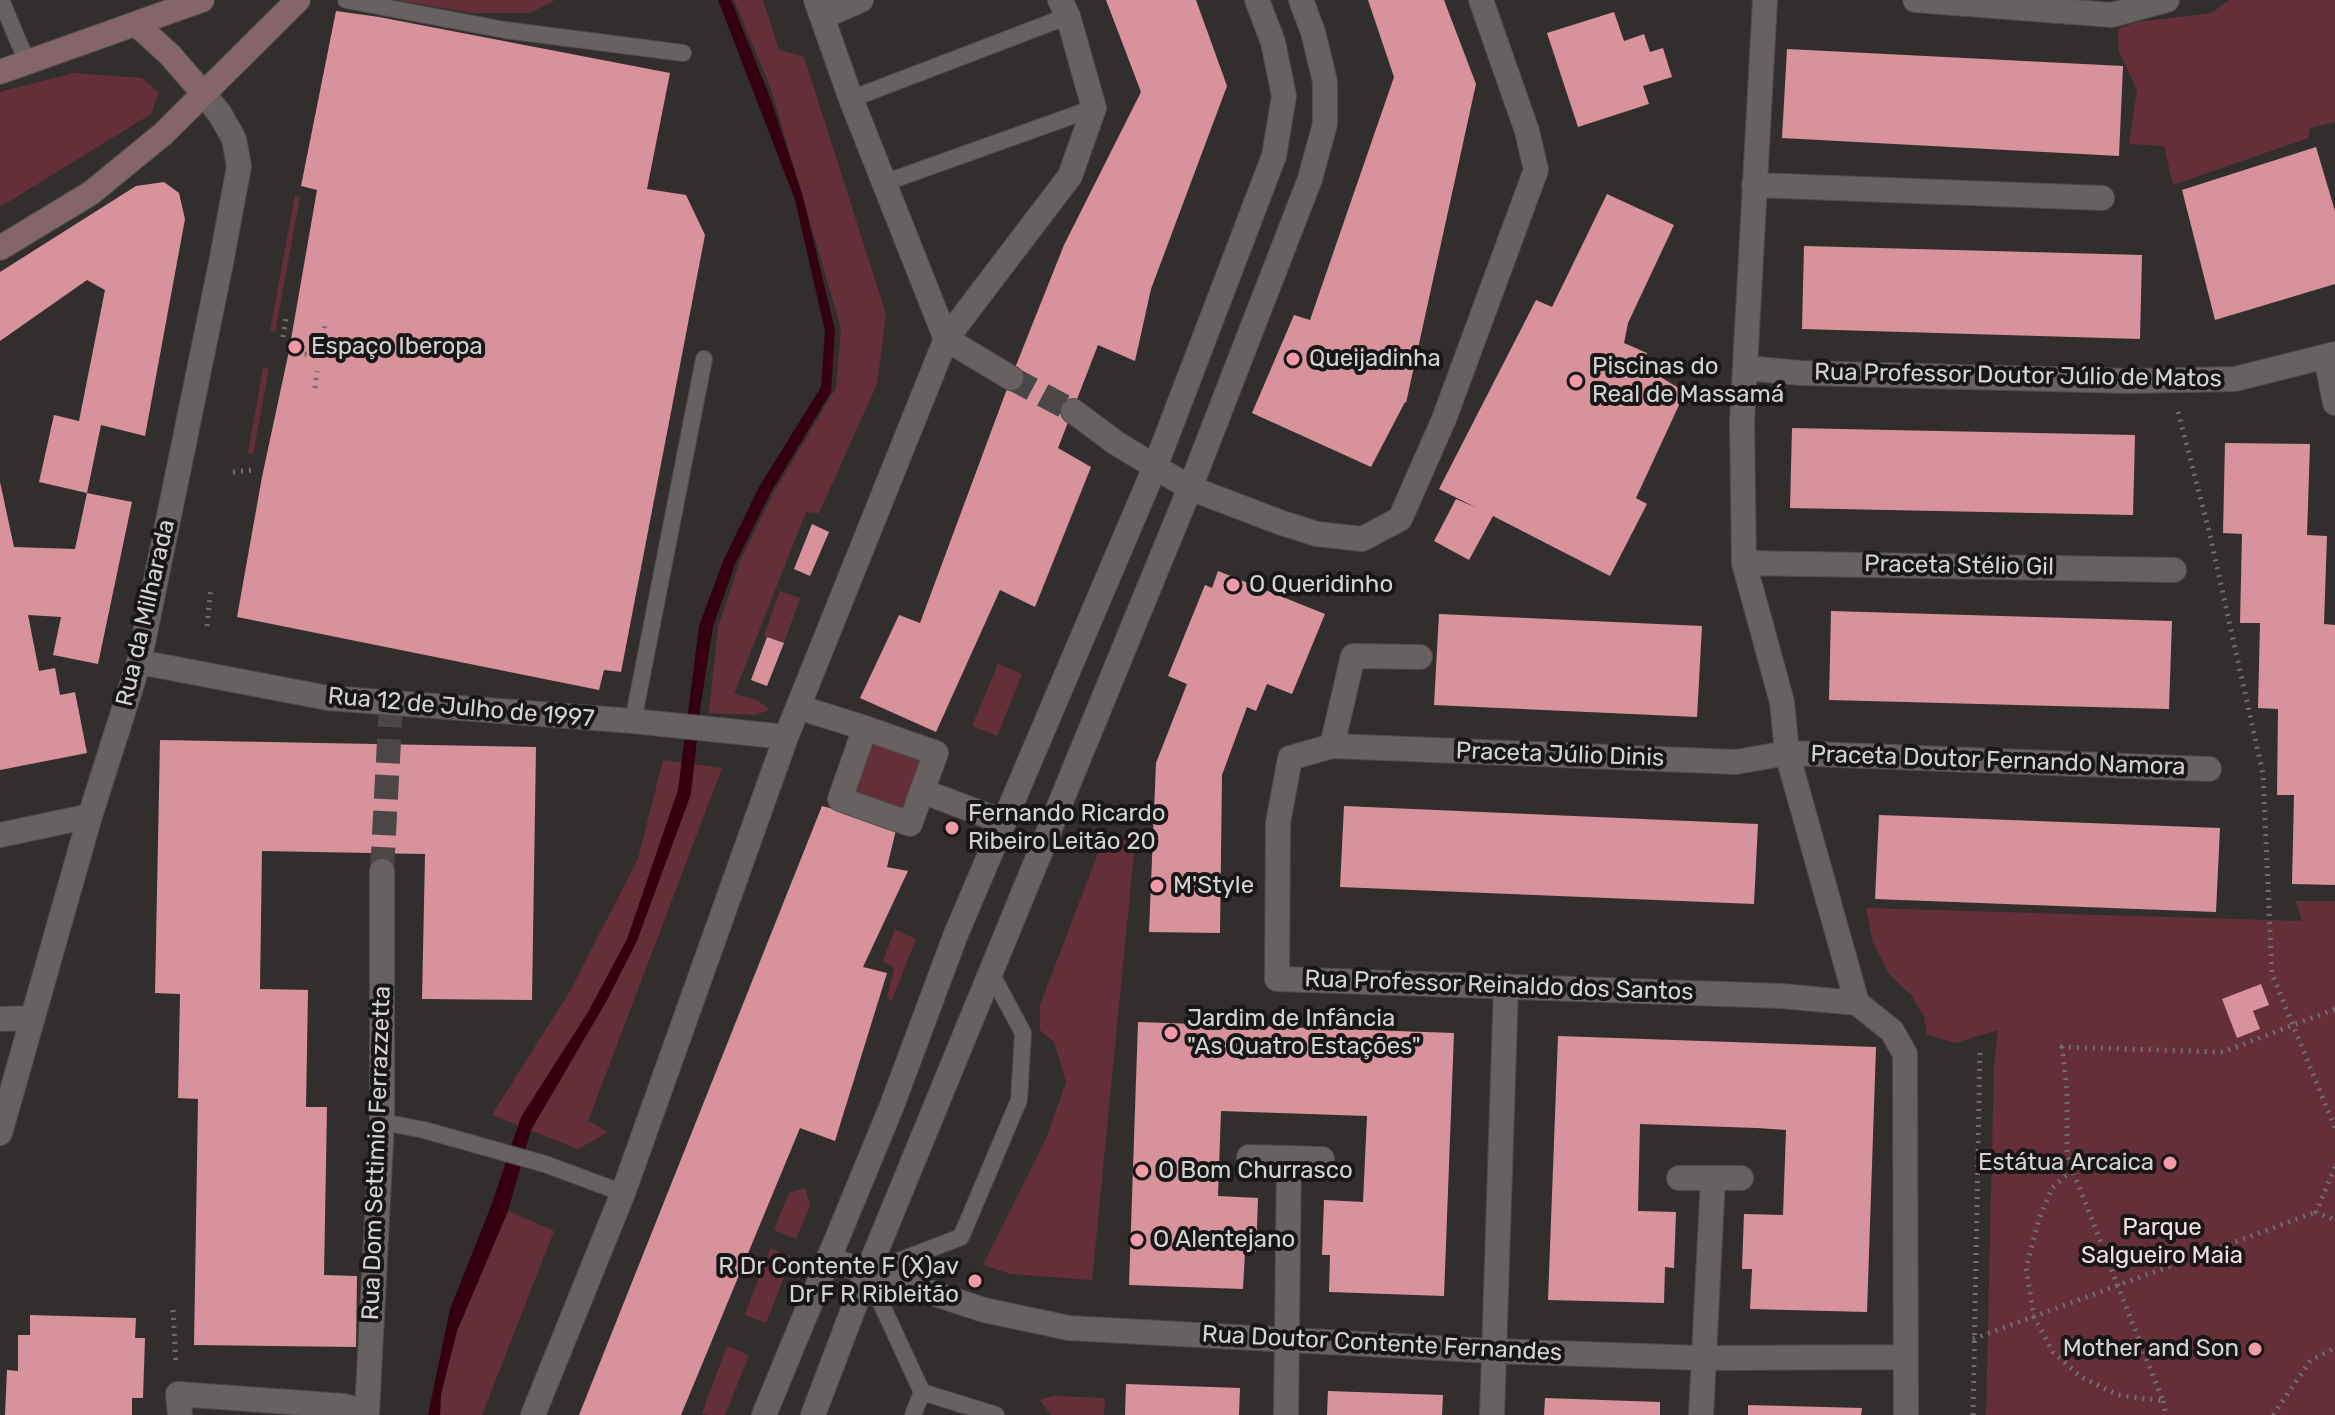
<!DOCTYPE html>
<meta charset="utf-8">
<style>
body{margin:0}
canvas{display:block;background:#332e2e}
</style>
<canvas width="2335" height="1415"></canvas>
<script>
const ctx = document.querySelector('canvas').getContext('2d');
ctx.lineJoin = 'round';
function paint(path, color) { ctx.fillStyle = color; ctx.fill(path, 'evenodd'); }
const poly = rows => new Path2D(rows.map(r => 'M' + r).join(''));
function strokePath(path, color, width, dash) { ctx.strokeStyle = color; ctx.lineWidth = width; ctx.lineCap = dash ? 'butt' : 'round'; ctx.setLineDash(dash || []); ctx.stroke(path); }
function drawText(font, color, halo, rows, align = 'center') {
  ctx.font = font + ' Rubik,sans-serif'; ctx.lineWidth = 8; ctx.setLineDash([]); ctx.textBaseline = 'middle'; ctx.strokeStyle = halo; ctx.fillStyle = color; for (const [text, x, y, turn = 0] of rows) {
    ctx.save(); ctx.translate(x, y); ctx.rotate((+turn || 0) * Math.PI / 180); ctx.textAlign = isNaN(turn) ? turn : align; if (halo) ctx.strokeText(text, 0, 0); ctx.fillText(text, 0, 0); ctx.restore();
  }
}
const green = poly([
 [396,0,555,0,530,13,472,13],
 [734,0,763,0,779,50,804,57,886,314,877,384,819,513,806,512,734,694,757,700,770,710,755,715,709,713,718,627,740,561,774,492,836,388,841,328,771,89],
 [2229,0,2335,0,2335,122,2310,128,2308,138,2173,185,2164,146,2129,144,2137,90,2119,51,2118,29,2137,22,2212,13],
 [74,73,142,78,159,93,151,114,0,207,0,92],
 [295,195,300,197,275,332,270,331],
 [263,368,269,369,253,454,248,453],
 [780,591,800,598,784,643,764,636],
 [998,664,1022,674,997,736,972,726],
 [865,728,936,753,910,824,840,799],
 [663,760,722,768,588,1121,608,1132,578,1149,492,1115,570,991,638,859],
 [1105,835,1135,842,1092,1280,1011,1274,983,1265,1046,1139,1066,1082,1054,1042,1040,1030,1040,1005],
 [2296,901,2335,901,2335,1415,1986,1415,1994,1066,1998,1030,1955,1043,1927,1035,1924,1016,1911,995,1889,974,1873,943,1866,908,2302,921],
 [895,929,916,939,891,1002,887,997,894,968,883,961],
 [805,1188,810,1205,796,1239,774,1230,789,1193],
 [508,1211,554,1231,482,1415,440,1415,441,1394,457,1331],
 [770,1248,792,1257,766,1323,745,1315],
 [727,1346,749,1355,725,1415,707,1415,702,1413],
 [1053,1396,1105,1398,1104,1415,1051,1415,1040,1400]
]);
const water = poly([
 [718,0,731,0,771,100,803,197,835,330,831,392,771,492,735,564,713,627,701,703,691,794,637,941,606,1002,531,1130,508,1211,457,1331,441,1394,440,1415,428,1415,450,1309,491,1206,521,1117,588,1012,627,939,678,790,699,626,724,559,759,487,821,387,825,331,795,200]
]);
const building = poly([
 [1106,0,1196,0,1227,86,1151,289,1135,361,1098,345,1058,448,1091,467,1035,607,1000,590,936,732,860,698,899,615,920,623,1011,378,1064,245,1141,92],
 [1368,0,1444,0,1476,84,1406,403,1405,402,1371,467,1252,413,1294,315,1310,320,1394,77],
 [336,11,379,17,670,73,647,189,686,195,705,235,621,672,604,670,599,690,237,617,262,477,289,351,317,190,301,186],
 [1614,12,1624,41,1644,34,1650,52,1663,48,1672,77,1643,86,1649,104,1578,127,1547,33],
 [1787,49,2123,66,2119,156,1782,138],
 [2316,147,2335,211,2335,284,2215,320,2182,190],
 [164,182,179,193,185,219,145,436,101,425,87,493,132,502,98,664,53,655,61,617,28,615,39,671,55,668,60,695,75,692,87,753,0,770,0,482,14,547,75,549,87,493,39,482,54,415,79,421,105,290,87,280,0,341,0,272,136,186],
 [1607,194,1674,225,1628,323,1624,343,1647,353,1641,365,1685,392,1636,498,1647,504,1610,576,1493,516,1469,560,1434,541,1456,499,1477,508,1439,489,1536,300,1552,307],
 [1804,246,2142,255,2140,339,1802,329],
 [1792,428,2135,435,2133,515,1790,508],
 [2225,443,2310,444,2307,535,2327,536,2324,624,2335,625,2335,885,2292,884,2294,795,2277,795,2278,709,2258,708,2260,623,2240,623,2242,534,2223,533],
 [812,524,829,532,810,576,794,569],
 [1218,571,1325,614,1292,694,1267,684,1256,711,1247,707,1222,775,1220,933,1149,932,1156,763,1187,684,1168,676,1205,585,1212,588],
 [1831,611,2172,621,2169,709,1829,700],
 [1439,614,1702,626,1697,717,1434,705],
 [767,637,784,643,767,686,751,680],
 [160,740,536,747,532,1000,422,999,425,854,262,851,260,989,308,990,306,1107,327,1107,324,1275,357,1276,356,1347,194,1345,198,1099,178,1098,180,994,155,993],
 [822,806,897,826,887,867,908,871,863,967,887,973,835,1141,800,1128,681,1415,579,1415],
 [1344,806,1758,824,1754,904,1340,887],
 [1879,815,2220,828,2216,912,1875,899],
 [2261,984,2269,1005,2253,1011,2260,1029,2237,1038,2222,999],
 [1138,1022,1454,1033,1444,1296,1329,1292,1330,1255,1322,1255,1324,1200,1363,1202,1367,1116,1221,1111,1218,1196,1258,1198,1256,1252,1245,1252,1243,1289,1129,1285],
 [1558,1036,1876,1047,1867,1312,1750,1309,1752,1269,1742,1269,1744,1214,1783,1215,1786,1130,1757,1128,1640,1124,1638,1211,1676,1212,1674,1268,1665,1267,1664,1303,1548,1300],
 [30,1315,136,1318,135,1338,145,1338,143,1398,132,1398,132,1415,5,1415,7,1370,18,1371,18,1335,30,1335],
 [1126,1384,1240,1388,1239,1415,1125,1415],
 [1328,1391,1443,1395,1442,1415,1327,1415],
 [1545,1398,1660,1402,1660,1415,1544,1415],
 [1748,1405,1862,1408,1861,1415,1748,1415]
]);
const minorTunnel = poly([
 [1011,378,1073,411],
 [382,871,391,704]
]);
const path = poly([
 [283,337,286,317],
 [322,344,325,324],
 [289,351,320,357],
 [315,388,317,371],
 [2178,412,2209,531,2263,774,2272,974,2335,1128],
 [233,472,255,470],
 [207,626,211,587],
 [2335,1167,2316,1212,2335,1220],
 [2072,1170,2052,1188,2039,1219,2026,1268,2034,1317,2053,1352,2081,1377,2118,1395,2163,1401,2067,1156,2067,1089,2062,1047,2223,1052,2335,1009],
 [173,1310,176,1365],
 [1973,1339,2316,1212],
 [2163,1401,2166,1415],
 [1973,1415,1980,1049],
 [2273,1415,2311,1360,2335,1348]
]);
const service = poly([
 [1,0,27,62],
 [346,0,505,30,683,53],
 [851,99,1068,16],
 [884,183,1094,108],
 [633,721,704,359],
 [991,973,1023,1033,1019,1100,961,1237,867,1273,922,1392,996,1415],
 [382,1122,424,1130,545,1164,623,1193],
 [913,1415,922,1392]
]);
const pedestrian = poly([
 [798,707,865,728,840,799,910,824,922,791,1004,822],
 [865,728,936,753,922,791]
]);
const minor = poly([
 [816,0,851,99,946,339],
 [1765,0,1742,422,1744,563,1782,702,1787,753,1857,1003],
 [1915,0,2112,15,2167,0],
 [822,17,861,0],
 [1754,185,2102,198],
 [946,339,1011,378],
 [2326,357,2335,403],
 [1746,368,1801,373,2129,381,2235,379,2335,354],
 [1073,411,1116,443,1190,488,1282,523,1317,534,1362,539,1400,519,1444,419,1536,170,1527,131,1481,0],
 [1744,563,2174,570],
 [1420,657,1353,656,1332,746,1290,758,1278,823,1277,979,1782,996,1857,1003],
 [139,662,328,698,633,721,786,737],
 [1332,746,1736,762,1787,753,2209,769],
 [0,835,90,816],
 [1857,1003,1892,1031,1905,1054,1906,1415],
 [0,1019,31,1018],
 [0,1133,90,816,139,662,221,263,239,166,234,139,220,114,203,93],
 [1249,1157,1322,1159],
 [1679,1178,1741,1178],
 [828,1259,984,1310,1069,1328,1493,1351,1702,1358,1906,1357],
 [180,1415,178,1394,344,1406,367,1412,382,1122,382,871],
 [533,1415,623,1193,786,737,946,339,1070,176,1094,108,1068,16,1060,0],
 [1286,1415,1289,1158],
 [1492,1415,1506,986],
 [1701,1415,1713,1178]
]);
const tertiary = poly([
 [764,1415,891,1108,956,934,1155,467,1274,156,1284,96,1273,42,1257,0],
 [813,1415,867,1273,1190,488,1310,179,1325,124,1325,82,1313,32,1301,0]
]);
const secondary = poly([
 [136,24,170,55,203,93],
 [0,72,202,0],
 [0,248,91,193,108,179,163,134,298,0]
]);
const markers = [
 [295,347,8,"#f39aa8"],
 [1293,359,8,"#f39aa8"],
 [1576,381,8,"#f39aa8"],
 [1233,585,8,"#f39aa8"],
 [952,828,8,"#f39aa8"],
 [1157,886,8,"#f39aa8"],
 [1171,1033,8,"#f39aa8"],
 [2170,1163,8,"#f39aa8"],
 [1142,1171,8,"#f39aa8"],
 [1137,1240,8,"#f39aa8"],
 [975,1281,8,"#f39aa8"],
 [2255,1349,8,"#f39aa8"]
];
const poiNames = [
 ["Espaço Iberopa",311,347],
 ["Queijadinha",1309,359],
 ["Piscinas do",1592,367],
 ["Real de Massamá",1592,395],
 ["O Queridinho",1249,585],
 ["Fernando Ricardo",968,814],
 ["Ribeiro Leitão 20",968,842],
 ["M'Style",1173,886],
 ["Jardim de Infância",1187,1019],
 ["\"As Quatro Estações\"",1187,1047],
 ["Estátua Arcaica",2154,1163,"right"],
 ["O Bom Churrasco",1158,1171],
 ["O Alentejano",1153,1240],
 ["R Dr Contente F (X)av",959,1267,"right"],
 ["Dr F R Ribleitão",959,1295,"right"],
 ["Mother and Son",2239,1349,"right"]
];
const streetNames = [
 ["Rua Professor Doutor Júlio de Matos",2018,376,1],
 ["Praceta Stélio Gil",1959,566,1],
 ["Rua da Milharada",146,613,-77],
 ["Rua 12 de Julho de 1997",461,708,5],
 ["Praceta Júlio Dinis",1560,755,2],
 ["Praceta Doutor Fernando Namora",1998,761,2],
 ["Rua Professor Reinaldo dos Santos",1499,986,2],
 ["Rua Dom Settimio Ferrazzetta",377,1153,-88],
 ["Rua Doutor Contente Fernandes",1382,1344,3]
];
const parkNames = [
 ["Parque",2162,1228],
 ["Salgueiro Maia",2162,1256]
];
paint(green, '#642f39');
paint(water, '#34000f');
paint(building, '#d7929c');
strokePath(minorTunnel, '#4b4747', 24, [24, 12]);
strokePath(service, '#4e4b4b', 18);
strokePath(pedestrian, '#4e4b4b', 26);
strokePath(minor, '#4e4b4b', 26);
strokePath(tertiary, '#4e4b4b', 26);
strokePath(secondary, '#4e4b4b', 26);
strokePath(path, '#726e6e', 5, [2, 6]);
strokePath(service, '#676162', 16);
strokePath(pedestrian, '#676162', 24);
strokePath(minor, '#676162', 24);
strokePath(tertiary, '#676162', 24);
strokePath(secondary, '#84656a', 24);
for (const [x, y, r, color] of markers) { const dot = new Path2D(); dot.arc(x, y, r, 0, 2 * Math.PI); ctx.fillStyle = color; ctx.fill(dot); strokePath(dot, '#191617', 3); }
drawText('24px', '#d5d2d2', '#191617', poiNames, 'left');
drawText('24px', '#d5d2d2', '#191617', streetNames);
drawText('24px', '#f3dee1', '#191617', parkNames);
</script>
